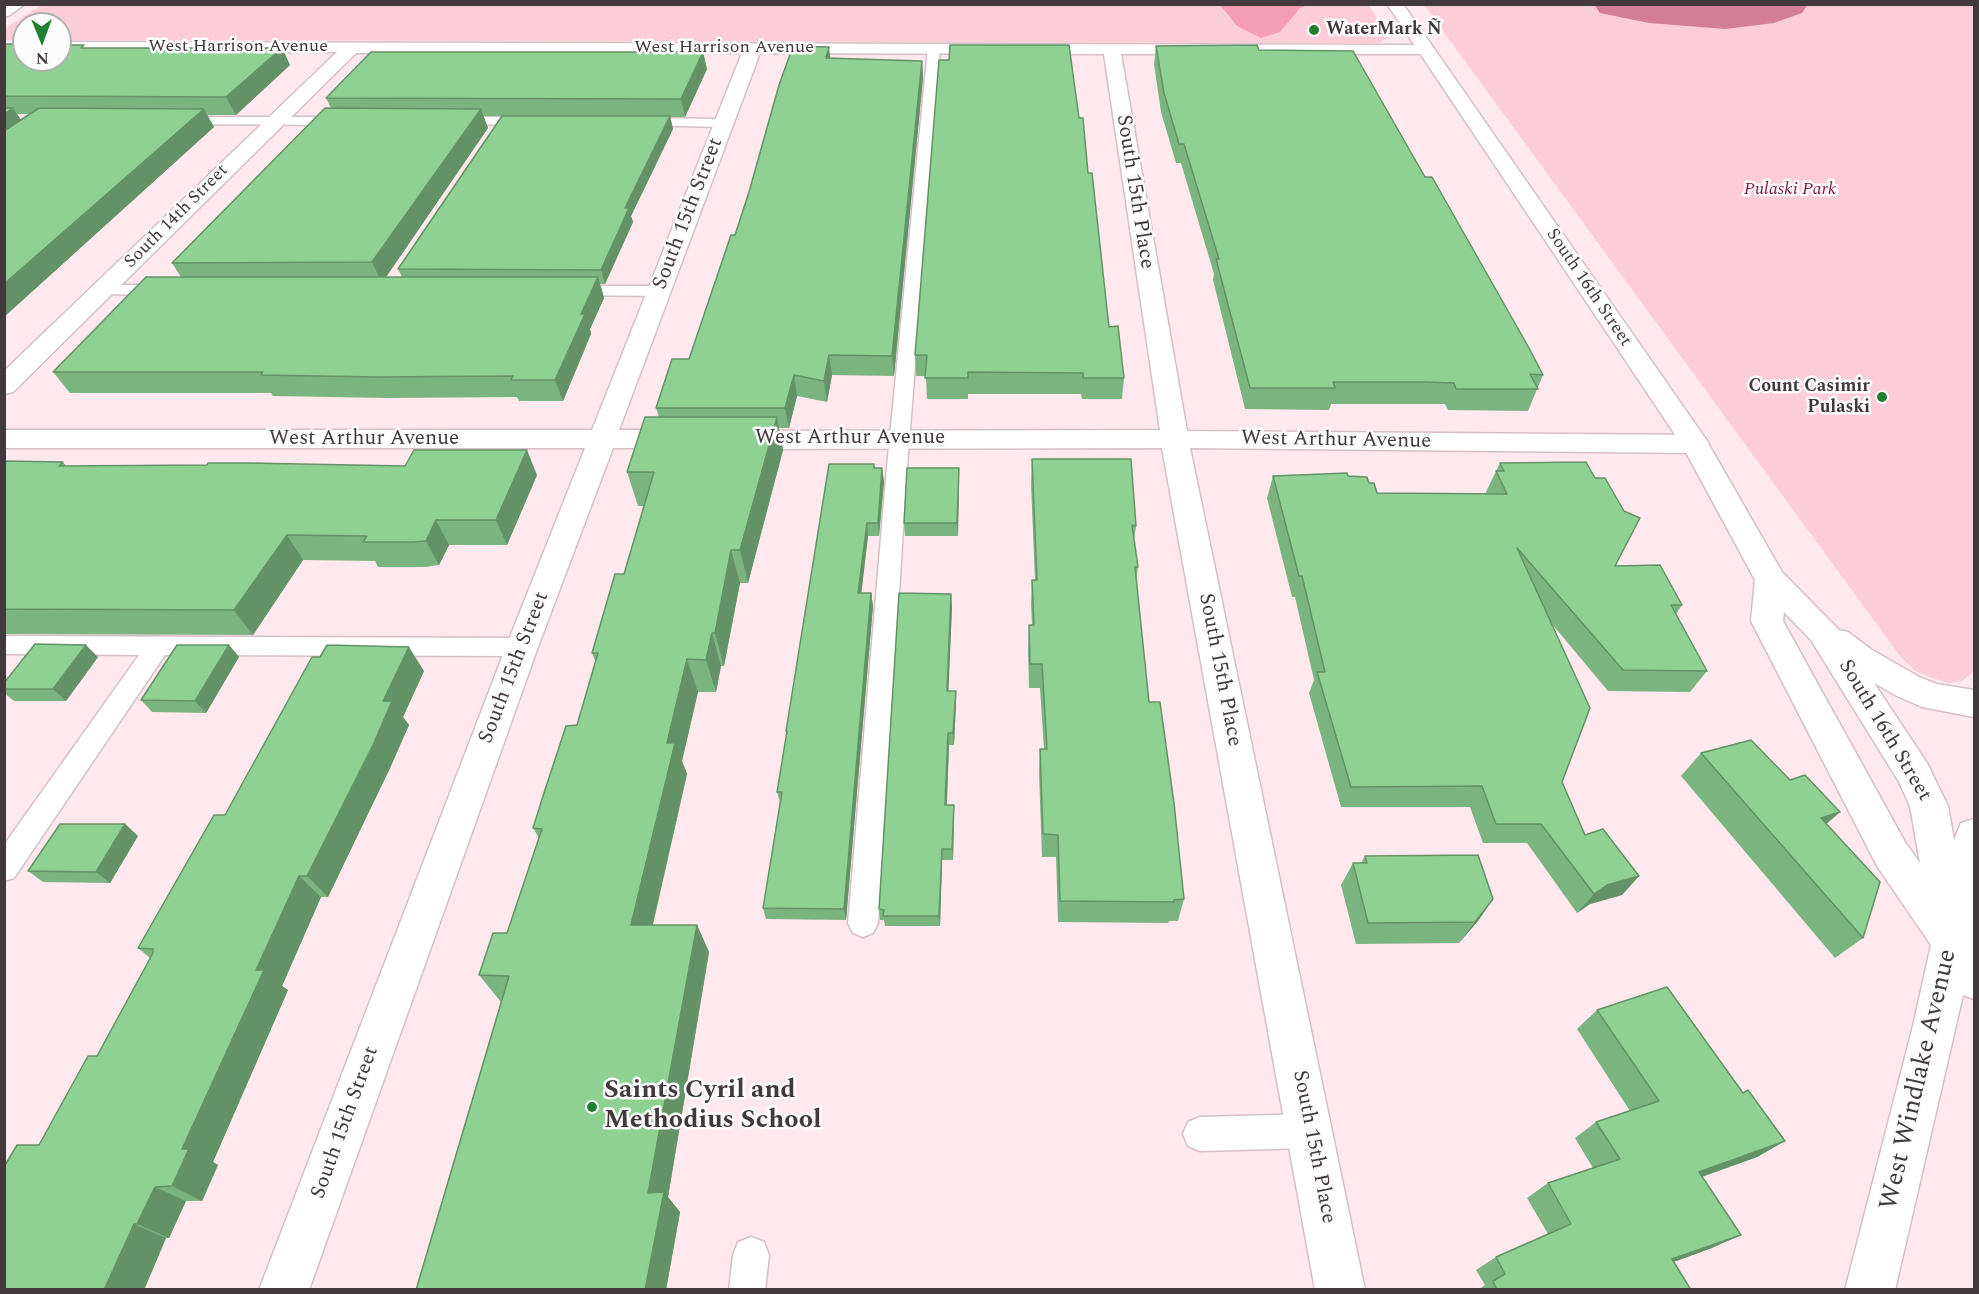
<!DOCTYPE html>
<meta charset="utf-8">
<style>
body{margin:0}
#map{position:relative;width:1979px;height:1294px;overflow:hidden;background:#ffe8ee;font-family:Spectral,serif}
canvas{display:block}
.frame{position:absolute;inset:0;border:6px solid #42393c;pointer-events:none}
.north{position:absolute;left:12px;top:12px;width:60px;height:60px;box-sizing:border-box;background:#fcfcfc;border:2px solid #b2aeaf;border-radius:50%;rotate:179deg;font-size:16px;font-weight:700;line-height:24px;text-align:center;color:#42393c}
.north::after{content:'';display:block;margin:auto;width:21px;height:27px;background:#207f31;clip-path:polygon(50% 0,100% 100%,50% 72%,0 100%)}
</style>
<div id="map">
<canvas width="1979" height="1294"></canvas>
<div class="frame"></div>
<div class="north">N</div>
</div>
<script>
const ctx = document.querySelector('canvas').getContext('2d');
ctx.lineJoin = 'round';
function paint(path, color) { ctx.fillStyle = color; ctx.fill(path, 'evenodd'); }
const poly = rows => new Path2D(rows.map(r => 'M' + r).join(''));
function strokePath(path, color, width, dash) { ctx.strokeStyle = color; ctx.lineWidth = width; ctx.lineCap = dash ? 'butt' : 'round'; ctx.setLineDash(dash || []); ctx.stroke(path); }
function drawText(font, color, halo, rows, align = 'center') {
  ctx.font = font + ' Spectral,serif'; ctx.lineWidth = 5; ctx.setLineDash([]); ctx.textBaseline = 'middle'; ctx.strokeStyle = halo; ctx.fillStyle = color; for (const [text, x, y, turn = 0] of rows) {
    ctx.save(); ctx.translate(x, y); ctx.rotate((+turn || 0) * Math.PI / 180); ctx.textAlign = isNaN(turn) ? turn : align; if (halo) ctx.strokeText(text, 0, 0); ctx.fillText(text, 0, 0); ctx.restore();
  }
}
const green = poly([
 [44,4,1368,4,1388,37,1381,42,1373,43,60,40,60,24,24,24,24,40,5,40,4,29],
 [1424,5,1974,5,1974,666,1973,672,1962,681,1949,683,1929,677,1915,671,1900,656]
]);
const forest = poly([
 [1220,5,1308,5,1300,8,1280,32,1261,38,1237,26]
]);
const river = poly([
 [1594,4,1725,5,1808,4,1802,13,1774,23,1725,29,1649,23,1600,13,1594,4]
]);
const service = poly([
 [934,44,940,48,907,467,878,923,873,933,863,937,853,933,848,923,887,467,928,48,934,44],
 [178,117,344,117,351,121,344,125,173,124,171,121,178,117],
 [454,117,530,117,537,121,530,125,449,124,447,121,449,118,454,117],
 [640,118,723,119,730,123,723,127,635,125,633,122,635,119,640,118],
 [103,285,165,285,171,286,174,290,171,294,165,295,97,294,94,290,97,286,103,285],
 [569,286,659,286,665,287,668,291,665,295,659,296,563,295,560,291,563,287,569,286],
 [4,636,522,638,530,641,534,647,530,653,522,656,165,655,14,878,4,881,4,845,139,655,4,654,4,636],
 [1310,1114,1322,1119,1327,1131,1322,1143,1310,1148,1200,1151,1188,1146,1183,1134,1188,1122,1200,1117,1310,1114],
 [751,1237,764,1242,769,1255,765,1290,729,1290,733,1255,738,1242,751,1237]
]);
const minor = poly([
 [60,42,1431,45,1434,49,1431,53,1425,54,1121,54,1187,431,1695,435,1705,438,1709,444,1705,450,1695,453,1190,448,1365,1290,1315,1290,1162,448,735,449,725,446,721,440,725,434,735,431,1160,430,1104,54,760,53,619,430,684,430,694,433,698,439,694,445,684,448,613,448,538,647,309,1290,259,1290,506,647,585,448,4,448,4,430,592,430,742,53,356,53,13,392,4,394,4,371,337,52,60,52,60,42]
]);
const tertiary = poly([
 [25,4,10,15,4,17,5,4,25,4],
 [1387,4,1403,4,1705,438,1782,572,1839,630,1848,632,1872,650,1921,678,1937,684,1974,690,1974,717,1922,707,1897,696,1874,683,1927,763,1948,806,1954,840,1961,823,1974,819,1974,999,1963,995,1895,1290,1845,1290,1913,1026,1931,945,1877,866,1751,621,1755,580,1682,445,1387,4],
 [1784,612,1811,640,1899,782,1910,806,1920,863,1905,842,1783,621,1784,612]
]);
const wall = poly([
 [4,44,86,48,282,48,290,65,236,115,207,115,214,127,4,317],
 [17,114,29,114,21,120],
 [1156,46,1259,50,1425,177,1543,375,1528,411,1448,410,1445,404,1331,404,1329,410,1245,409,1213,280,1214,274,1181,163,1176,163,1161,112,1154,64],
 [703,52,707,69,685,117,670,117,673,129,631,216,633,222,605,284,600,284,604,298,590,329,591,334,563,401,519,401,517,397,388,398,273,396,271,393,70,393,53,372,181,277,172,263,331,108,326,98],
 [483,116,502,116,398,269,402,277,386,277,488,128],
 [831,58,922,61,923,78,894,376,832,375,827,402,797,396,789,428,779,428,783,450,748,583,740,583,724,666,721,666,716,692,698,692,682,761,687,774,653,925,697,925,709,952,668,1197,680,1212,666,1290,416,1290,501,1002,479,975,507,933,539,838,533,828,577,725,596,663,592,653,624,574,644,506,638,506,627,472,659,417,656,408,689,359,735,235],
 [1079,118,1088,173,1109,327,1124,378,1122,399,1082,399,1081,394,968,394,968,399,927,399,926,376,916,376,915,355],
 [1032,459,1136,526,1134,540,1138,567,1136,581,1149,702,1184,899,1178,921,1169,921,1168,923,1058,922,1056,857,1042,857,1039,772,1040,749,1044,749,1040,688,1029,688,1028,649,1029,625,1032,625,1031,605,1032,580,1035,580,1031,484],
 [4,461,63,462,66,466,537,475,507,545,449,545,439,565,426,567,378,567,375,561,303,560,253,635,4,634],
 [1500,463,1615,566,1682,605,1676,614,1707,671,1690,692,1608,691,1552,624,1562,782,1585,835,1639,876,1622,895,1590,904,1577,913,1527,843,1483,843,1470,807,1341,807,1309,693,1314,680,1295,597,1292,597,1267,498,1273,476,1348,476,1369,483,1377,493,1486,494,1486,492],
 [874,464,875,468,884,481,879,536,868,536,861,593,871,593,873,606,846,920,766,919,763,908,780,802,777,792,787,736,786,731],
 [959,468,958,536,905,536,904,523],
 [952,607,948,691,956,691,956,703,954,745,949,745,947,805,954,816,953,860,942,860,940,926,885,926,884,920,880,920,879,909],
 [229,645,239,657,206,713,152,712,141,700],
 [98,657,66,701,14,701,4,693,4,683],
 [424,671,403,717,409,725,390,768,328,897,321,897,282,986,288,990,213,1162,218,1165,202,1201,186,1201,169,1238,166,1238,144,1290,39,1145,97,1056,150,958,138,948,225,815],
 [1701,753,1790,780,1840,812,1826,824,1863,938,1835,958,1681,776],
 [125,824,138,836,110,883,43,882,28,871],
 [1365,856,1493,899,1478,921,1459,943,1356,944,1341,885,1353,863,1361,863],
 [1597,1010,1743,1093,1785,1141,1757,1157,1702,1177,1712,1248,1673,1262,1691,1290,1478,1290,1485,1285,1476,1270,1496,1257,1548,1234,1527,1198,1548,1183,1593,1168,1575,1138,1596,1122,1630,1111,1577,1029]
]);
const shadedWall = poly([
 [829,47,831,64,826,58],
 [282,48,290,65,236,115,226,97],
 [703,52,707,69,685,117,681,99],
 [922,61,923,78,894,376,892,356],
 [13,108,25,126,4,142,4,114],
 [204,109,214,127,4,317,4,284],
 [481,109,488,128,382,283,372,262],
 [670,116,673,129,631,216,633,222,605,284,601,270,625,208],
 [598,277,604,298,590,329,591,334,563,401,555,380,581,314],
 [829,355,832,375,827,402,824,381],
 [794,375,797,396,789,428,785,408],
 [777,417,783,450,748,583,740,550],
 [527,450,537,475,507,545,496,520],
 [882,468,884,481,879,536,878,523],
 [959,468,959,481,958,536,957,523],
 [436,520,449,545,439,565,426,541],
 [867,523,868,536,860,605,858,593],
 [287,535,303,560,253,635,234,610],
 [731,550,740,583,724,666,715,633],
 [871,593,873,606,846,920,844,909],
 [951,594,952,607,948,703,947,691],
 [712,633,721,666,716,692,706,660],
 [86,645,98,657,66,701,53,689],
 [229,645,239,657,206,713,195,701],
 [409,647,424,671,403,717,409,725,390,768,328,897,307,876,383,701],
 [687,659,698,692,682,761,687,774,646,953,631,925,667,743],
 [956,691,956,703,954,745,953,733],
 [948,733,949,745,946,816,945,805],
 [954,805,954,816,953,860,952,849],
 [1840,812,1815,834,1821,818],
 [125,824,138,836,110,883,96,872],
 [942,849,942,860,940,926,939,916],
 [299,876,321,897,282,986,288,990,213,1162,218,1165,202,1201,172,1186,182,1149,256,970],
 [1639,876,1622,895,1590,904,1577,913,1594,894,1607,885],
 [1493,899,1478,921,1459,943,1475,922],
 [697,925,709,952,668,1197,680,1212,666,1290,645,1290,648,1193],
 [1785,1141,1757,1157,1673,1187,1699,1172],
 [155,1187,186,1201,169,1238,137,1224],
 [134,1224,166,1238,144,1290,104,1290],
 [1741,1235,1712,1248,1646,1272,1672,1259]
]);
const building = poly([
 [4,44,24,44,24,60,60,60,60,45,84,45,81,48,282,48,226,97,4,96,4,44],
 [950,45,1069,45,1079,118,1083,118,1088,173,1092,173,1109,327,1118,326,1124,378,1083,378,1083,373,968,372,968,378,925,378,927,355,915,355,939,60,949,60,950,45],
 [1257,45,1259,50,1353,51,1425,177,1432,177,1529,348,1543,375,1530,374,1538,389,1456,389,1454,383,1424,382,1333,382,1335,388,1250,388,1216,259,1219,259,1184,144,1179,144,1164,93,1156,46,1257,45],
 [793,46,829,47,826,58,922,61,892,356,829,355,824,381,794,375,785,408,656,408,672,359,689,359,731,235,735,235,749,192,779,85,793,46],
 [371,52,703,52,681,99,326,98,371,52],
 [4,108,13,108,4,114,4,108],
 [39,108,204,109,4,284,4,131,39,108],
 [325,108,481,109,372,262,172,263,325,108],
 [502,116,670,116,625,208,629,208,601,270,398,269,502,116],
 [146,277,598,277,581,314,585,314,555,380,511,380,513,376,377,377,261,375,263,372,53,372,146,277],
 [645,417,777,417,740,550,731,550,715,633,712,633,706,660,687,659,667,743,675,743,631,925,697,925,648,1193,664,1192,645,1290,416,1290,509,976,479,975,493,933,507,933,542,829,533,828,543,796,566,726,577,725,598,653,592,653,615,574,624,574,654,472,627,472,645,417],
 [414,450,527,450,496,520,436,520,426,541,413,542,363,542,367,536,287,535,234,610,4,609,4,461,63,462,59,466,207,465,208,463,249,463,405,466,414,450],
 [1032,459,1131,459,1136,526,1132,525,1138,567,1135,567,1149,702,1160,702,1174,803,1184,899,1174,900,1174,902,1060,901,1058,835,1043,834,1040,749,1047,749,1042,664,1030,664,1029,625,1034,625,1032,580,1037,580,1032,459],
 [1586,462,1595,478,1605,478,1624,511,1640,518,1615,566,1660,565,1682,605,1671,605,1707,671,1623,670,1517,548,1590,708,1562,782,1585,835,1603,829,1639,876,1607,885,1594,894,1541,824,1496,824,1482,786,1351,787,1317,672,1325,672,1302,576,1299,576,1273,476,1347,473,1348,476,1367,477,1369,483,1374,483,1377,493,1507,494,1496,471,1504,471,1500,463,1586,462],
 [829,464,874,464,874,468,882,468,878,523,867,523,858,593,871,593,844,909,763,908,782,792,777,792,787,731,786,731,829,464],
 [907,468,959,468,957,523,904,523,907,468],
 [899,593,951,594,947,691,956,691,953,733,948,733,945,805,954,805,952,849,942,849,939,916,883,916,884,910,879,909,899,593],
 [35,644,86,645,53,689,4,689,4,683,35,644],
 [177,645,229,645,195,701,141,700,177,645],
 [327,645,409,647,383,701,392,701,373,745,307,876,299,876,256,970,264,970,182,1149,189,1149,172,1186,155,1187,137,1224,134,1224,104,1290,4,1290,4,1167,17,1145,39,1145,88,1056,97,1056,153,953,153,949,138,948,214,815,225,815,312,657,320,657,327,645],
 [1751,740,1790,780,1805,775,1840,812,1821,818,1880,882,1863,938,1701,753,1751,740],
 [60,824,125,824,96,872,28,871,60,824],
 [1478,855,1493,899,1475,922,1368,923,1353,863,1367,863,1365,856,1478,855],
 [1667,987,1743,1093,1748,1090,1785,1141,1699,1172,1741,1235,1672,1259,1691,1290,1497,1290,1493,1281,1505,1274,1496,1257,1571,1224,1548,1183,1620,1159,1596,1122,1659,1101,1597,1010,1667,987]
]);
const markers = [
 [1314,30,6,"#207f31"],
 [1882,397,6,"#207f31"],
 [592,1107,6,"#207f31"]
];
const farPoinames = [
 ["WaterMark Ñ",1326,30],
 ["Count Casimir",1870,387,"right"],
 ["Pulaski",1870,408,"right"]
];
const farStreetnames = [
 ["West Harrison Avenue",238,47],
 ["West Harrison Avenue",724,48],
 ["South 14th Street",177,217,-45],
 ["South 16th Street",1588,288,56]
];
const farParknames = [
 ["Pulaski Park",1790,190]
];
const streetNames = [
 ["South 15th Place",1134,192,81],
 ["South 15th Street",689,214,-69],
 ["West Arthur Avenue",850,439],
 ["West Arthur Avenue",364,440],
 ["West Arthur Avenue",1336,441,1],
 ["South 15th Street",515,668,-69],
 ["South 15th Place",1219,670,79],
 ["South 16th Street",1884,731,59],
 ["South 15th Street",346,1123,-70],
 ["South 15th Place",1313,1147,79]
];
const nearStreetnames = [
 ["West Windlake Avenue",1920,1080,-77]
];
const nearPoinames = [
 ["Saints Cyril and",604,1092],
 ["Methodius School",604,1122]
];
paint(green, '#fbcdd9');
paint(forest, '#f59cb7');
paint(river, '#d37d98');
strokePath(service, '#d5bfc5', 3);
strokePath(minor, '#d5bfc5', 3);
strokePath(tertiary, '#d5bfc5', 3);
paint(service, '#fff');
paint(minor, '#fff');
paint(tertiary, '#fff');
paint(wall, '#7ab47e');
paint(shadedWall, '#639266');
paint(building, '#8ed192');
strokePath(building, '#639266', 1.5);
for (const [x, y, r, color] of markers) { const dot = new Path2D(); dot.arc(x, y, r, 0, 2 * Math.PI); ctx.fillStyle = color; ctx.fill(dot); strokePath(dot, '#fcfcfc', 2); }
drawText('bold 18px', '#42393c', '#fcfcfc', farPoinames, 'left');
drawText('18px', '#42393c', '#fcfcfc', farStreetnames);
drawText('italic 18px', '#7f1944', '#fcfcfc', farParknames);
drawText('21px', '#42393c', '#fcfcfc', streetNames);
drawText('26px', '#42393c', '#fcfcfc', nearStreetnames);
drawText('bold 26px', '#42393c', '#fcfcfc', nearPoinames, 'left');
</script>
